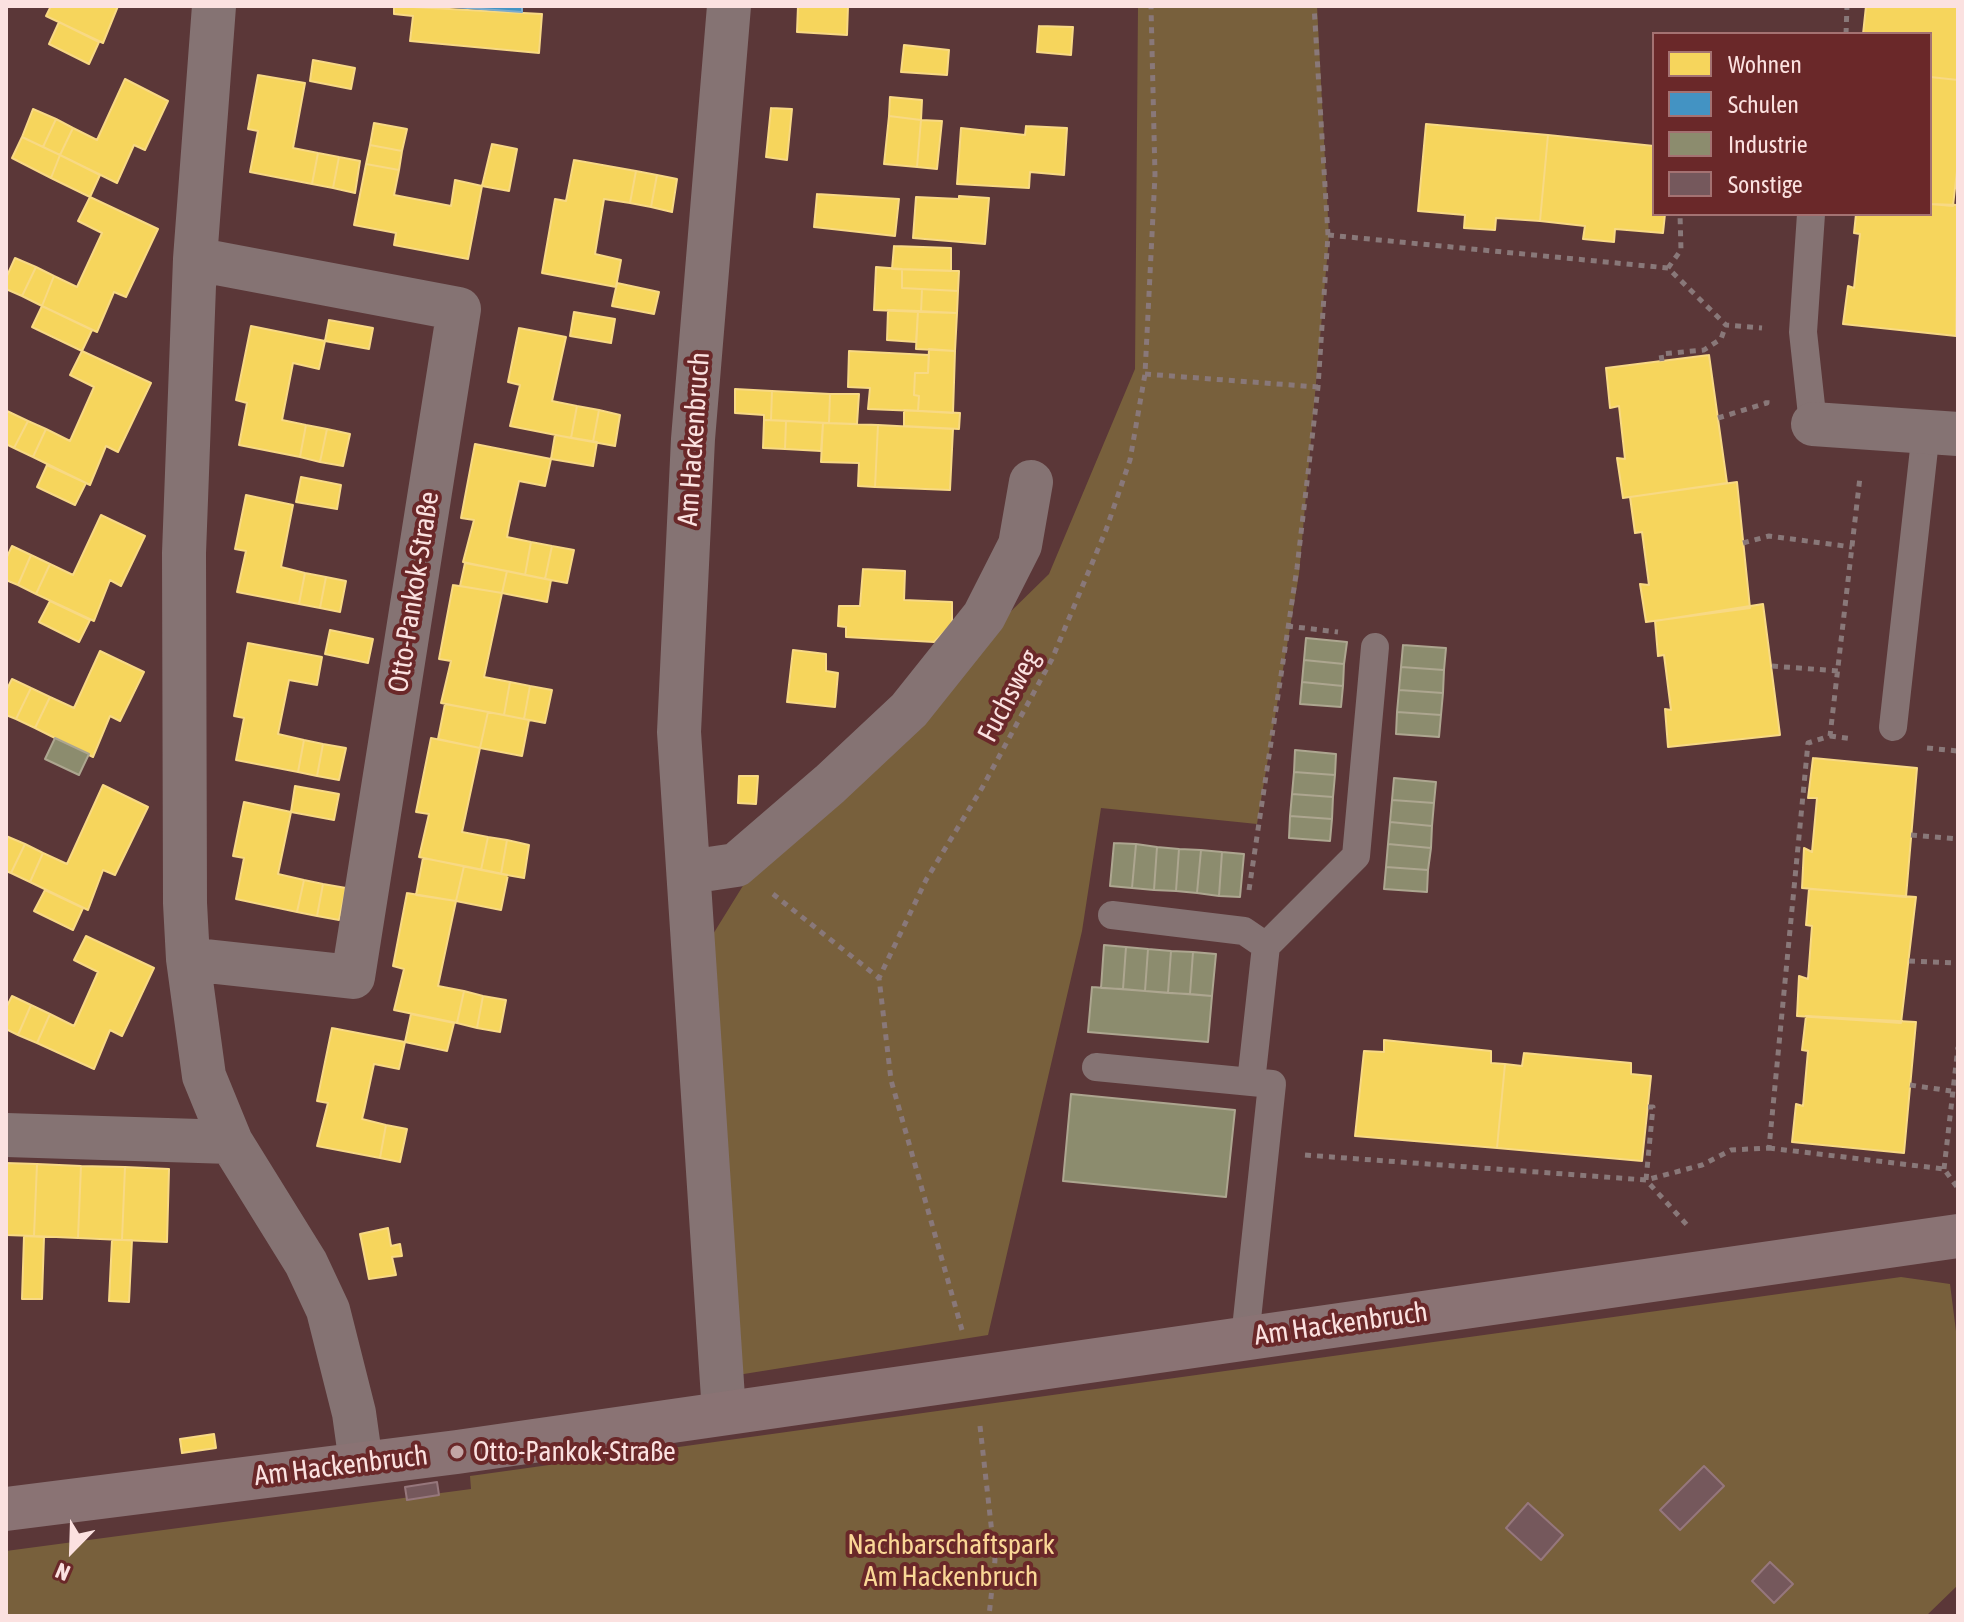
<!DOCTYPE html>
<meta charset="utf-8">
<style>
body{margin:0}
#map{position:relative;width:1964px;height:1622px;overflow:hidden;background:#5b3738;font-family:"Asap Condensed",sans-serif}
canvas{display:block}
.frame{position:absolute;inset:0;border:8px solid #fbe1e0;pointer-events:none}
.legend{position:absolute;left:1652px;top:32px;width:280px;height:184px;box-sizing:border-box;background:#6a2829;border:2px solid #a47272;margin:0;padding:10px 14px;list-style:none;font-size:24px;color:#fbe1e0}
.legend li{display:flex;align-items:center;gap:16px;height:40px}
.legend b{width:40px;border:2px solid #a47272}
.north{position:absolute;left:32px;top:1510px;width:80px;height:80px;-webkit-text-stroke:6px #6a2829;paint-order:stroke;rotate:203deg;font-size:22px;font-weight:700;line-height:32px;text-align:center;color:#fbe1e0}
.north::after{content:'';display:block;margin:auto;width:28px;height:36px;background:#fbe1e0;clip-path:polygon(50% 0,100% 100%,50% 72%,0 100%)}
</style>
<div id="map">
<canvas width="1964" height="1622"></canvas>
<div class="frame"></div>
<ul class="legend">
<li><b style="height:22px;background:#f6d55c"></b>Wohnen</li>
<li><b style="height:22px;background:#4393c3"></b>Schulen</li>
<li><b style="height:22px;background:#8c8c6e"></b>Industrie</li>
<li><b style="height:22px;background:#75585c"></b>Sonstige</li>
</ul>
<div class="north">N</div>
</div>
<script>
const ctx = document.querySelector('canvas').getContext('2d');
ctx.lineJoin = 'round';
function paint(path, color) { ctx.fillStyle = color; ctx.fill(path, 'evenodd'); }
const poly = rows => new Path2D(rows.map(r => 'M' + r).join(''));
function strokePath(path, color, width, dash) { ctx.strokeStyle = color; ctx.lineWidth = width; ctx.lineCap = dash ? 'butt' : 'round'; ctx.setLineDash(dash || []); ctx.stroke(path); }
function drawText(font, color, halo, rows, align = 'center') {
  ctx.font = font + ' "Asap Condensed",sans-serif'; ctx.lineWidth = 8; ctx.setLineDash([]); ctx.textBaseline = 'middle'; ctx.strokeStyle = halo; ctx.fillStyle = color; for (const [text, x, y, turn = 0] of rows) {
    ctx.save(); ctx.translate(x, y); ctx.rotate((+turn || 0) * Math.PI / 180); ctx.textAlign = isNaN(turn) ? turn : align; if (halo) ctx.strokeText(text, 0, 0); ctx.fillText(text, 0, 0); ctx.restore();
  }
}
const green = poly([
 [1138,6,1317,6,1329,237,1299,574,1257,824,1101,808,1082,931,988,1335,725,1377,702,952,762,855,1049,574,1135,369],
 [1901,1277,1950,1284,1958,1347,1958,1585,1926,1616,6,1616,6,1551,471,1489,470,1476]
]);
const homes = poly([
 [51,6,118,6,103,43,46,16,51,6],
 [394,6,542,14,539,53,410,41,413,16,394,14,394,6],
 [798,6,848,6,847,35,797,32,798,6],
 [1866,6,1958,6,1958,80,1930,77,1930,34,1856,34,1863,34,1866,6],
 [59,22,99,42,89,64,49,44,59,22],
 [1039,26,1073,27,1071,55,1037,52,1039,26],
 [904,45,949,50,947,75,901,72,904,45],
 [313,60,355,68,351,89,310,81,313,60],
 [258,75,305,83,293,148,318,153,312,184,250,172,258,131,248,129,258,75],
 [1930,77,1958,80,1958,162,1953,206,1930,204,1930,77],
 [125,79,168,101,145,150,134,145,117,183,60,155,73,128,97,140,125,79],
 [890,97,922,100,921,120,889,116,890,97],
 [771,108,792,109,787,160,766,157,771,108],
 [33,109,56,119,43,147,22,137,33,109],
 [889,116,921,120,917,167,884,164,889,116],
 [56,119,73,128,60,155,43,147,56,119],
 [921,120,942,121,937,169,917,167,921,120],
 [374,123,407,129,402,151,370,145,374,123],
 [1426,124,1548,135,1540,221,1496,218,1495,230,1464,228,1465,215,1418,211,1426,124],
 [1026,126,1067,128,1064,175,1030,172,1029,188,957,184,961,128,1025,135,1026,126],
 [1548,135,1654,146,1654,214,1665,214,1663,233,1615,229,1614,242,1583,239,1585,226,1540,221,1548,135],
 [22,137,60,155,51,178,12,158,22,137],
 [492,144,517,149,509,191,482,186,492,144],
 [370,145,402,151,399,170,366,164,370,145],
 [318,153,339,157,333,188,312,184,318,153],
 [60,155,100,175,90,197,51,178,60,155],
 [339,157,360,161,355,193,333,188,339,157],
 [574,160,636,171,630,203,604,199,595,254,621,260,616,287,542,273,555,199,566,201,574,160],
 [366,164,399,170,394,195,451,206,455,180,482,186,468,259,394,245,396,233,354,225,366,164],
 [636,171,657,175,651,207,630,203,636,171],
 [657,175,677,179,672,212,651,207,657,175],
 [817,194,899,199,895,236,814,227,817,194],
 [959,196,989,198,985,244,913,238,916,197,959,199,959,196],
 [90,197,158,229,126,297,114,292,97,332,42,306,54,276,77,287,102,233,78,221,90,197],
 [1930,204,1958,205,1956,336,1843,324,1848,286,1854,288,1860,234,1854,233,1856,214,1930,214,1930,204],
 [894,246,951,248,951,271,892,269,894,246],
 [15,258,36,267,22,296,6,289,6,278,15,258],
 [36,267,54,276,42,306,22,296,36,267],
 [876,267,902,269,902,288,922,289,921,312,874,310,876,267],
 [902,269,959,271,958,291,902,288,902,269],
 [617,283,659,292,654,314,612,306,617,283],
 [922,289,958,291,957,313,921,312,922,289],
 [42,306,92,330,82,351,32,327,42,306],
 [888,310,918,311,916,342,887,340,888,310],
 [918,311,957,313,955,351,916,349,918,311],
 [574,312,615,319,611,343,570,336,574,312],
 [329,320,373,328,369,349,325,341,329,320],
 [251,326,325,341,319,369,293,363,282,420,306,425,300,457,239,445,247,403,236,400,251,326],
 [519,328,566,337,552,401,577,406,571,438,510,426,520,385,508,382,519,328],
 [929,349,955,351,953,413,918,411,919,396,914,395,915,373,928,373,929,349],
 [82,351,151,383,118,452,106,446,90,485,33,457,46,429,70,441,94,387,70,375,82,351],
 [849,351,929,355,928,373,915,373,914,395,919,396,918,411,868,409,870,388,848,387,849,351],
 [1709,355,1727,483,1623,498,1617,458,1625,459,1619,406,1610,408,1606,368,1709,355],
 [735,389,772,391,771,420,764,420,764,415,735,413,735,389],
 [772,391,830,394,829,423,771,420,772,391],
 [830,394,859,394,857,424,829,423,830,394],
 [577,406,599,410,593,442,571,438,577,406],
 [599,410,620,415,615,446,593,442,599,410],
 [904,410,960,413,959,429,904,426,904,410],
 [7,411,28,421,14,448,6,444,7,411],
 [764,420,786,421,785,449,763,448,764,420],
 [28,421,46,429,33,457,14,448,28,421],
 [786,421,823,423,821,451,785,449,786,421],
 [823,423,878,425,875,487,858,486,859,463,821,462,823,423],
 [306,425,327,429,320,462,300,457,306,425],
 [878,425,953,429,950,490,875,487,878,425],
 [327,429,350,434,343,466,320,462,327,429],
 [555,435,597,442,593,466,551,459,555,435],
 [475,444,551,459,545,486,519,481,509,526,507,537,531,542,525,575,463,562,474,520,461,518,475,444],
 [47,465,86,483,75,505,37,487,47,465],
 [301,477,341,485,337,509,296,502,301,477],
 [1737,482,1750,608,1646,622,1640,584,1649,585,1642,532,1635,533,1630,497,1737,482],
 [246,495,293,505,281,567,305,573,299,604,237,592,246,551,235,549,246,495],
 [101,515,145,536,121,586,110,580,94,621,36,594,50,564,73,575,101,515],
 [531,542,552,546,545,579,525,575,531,542],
 [12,546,31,555,18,585,6,580,6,559,12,546],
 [552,546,574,550,567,583,545,579,552,546],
 [31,555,50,564,36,594,18,585,31,555],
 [465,563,507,571,502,593,460,586,465,563],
 [863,569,905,571,904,600,952,602,952,624,934,642,846,637,846,627,838,626,839,606,860,606,863,569],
 [507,571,551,580,547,602,502,593,507,571],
 [305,573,326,577,320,608,299,604,305,573],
 [326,577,346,581,340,612,320,608,326,577],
 [453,585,502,593,484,677,510,682,504,715,441,703,451,661,439,659,453,585],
 [50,601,90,620,79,642,39,622,50,601],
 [1763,604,1780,735,1668,747,1665,709,1671,710,1664,655,1658,656,1655,621,1763,604],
 [330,630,373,639,368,663,325,654,330,630],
 [248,643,322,657,317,685,289,680,278,734,304,740,298,772,236,760,244,718,234,716,248,643],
 [793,650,826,654,826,671,838,673,835,707,787,702,793,650],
 [100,651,144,672,120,721,110,716,93,757,35,728,50,697,74,708,100,651],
 [12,679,31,688,16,719,6,715,6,691,12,679],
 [510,682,530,686,524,719,504,715,510,682],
 [530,686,552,690,545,723,524,719,530,686],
 [31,688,50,697,35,728,16,719,31,688],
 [445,704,488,712,480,748,438,739,445,704],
 [488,712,529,720,522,756,480,748,488,712],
 [431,738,480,748,462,832,488,837,481,870,419,857,429,814,416,812,431,738],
 [304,740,323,744,317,776,298,772,304,740],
 [323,744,346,748,339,780,317,776,323,744],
 [1813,758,1917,768,1906,897,1802,888,1804,848,1812,852,1817,798,1808,798,1813,758],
 [739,776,758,776,756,804,738,803,739,776],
 [103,785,148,807,115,875,103,870,88,910,30,882,43,853,67,864,103,785],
 [295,786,339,794,334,820,291,812,295,786],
 [244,802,291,812,278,874,304,880,297,912,236,899,244,858,233,856,244,802],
 [6,836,25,844,11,873,6,871,6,836],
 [488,837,507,840,501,874,481,870,488,837],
 [507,840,529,845,524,878,501,874,507,840],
 [25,844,43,853,30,882,11,873,25,844],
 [423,858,464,866,456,901,416,895,423,858],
 [464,866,508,875,501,910,456,901,464,866],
 [304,880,323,884,317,916,297,912,304,880],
 [323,884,346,888,339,920,317,916,323,884],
 [1809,889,1916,897,1901,1023,1797,1016,1799,976,1808,979,1812,926,1806,925,1809,889],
 [45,890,83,908,73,930,34,911,45,890],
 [407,893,456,901,438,986,464,991,457,1023,394,1010,404,969,393,966,407,893],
 [86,936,154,968,122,1036,110,1030,94,1069,37,1043,50,1014,74,1026,98,972,74,960,86,936],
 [464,991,483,996,477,1028,457,1023,464,991],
 [12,996,31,1005,18,1035,6,1029,6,1008,12,996],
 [483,996,506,1000,500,1032,477,1028,483,996],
 [31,1005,50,1014,37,1043,18,1035,31,1005],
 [411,1014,454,1023,447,1051,405,1042,411,1014],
 [1806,1016,1916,1022,1904,1153,1792,1142,1796,1104,1803,1106,1808,1051,1802,1050,1806,1016],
 [332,1028,405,1042,399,1069,374,1064,364,1111,362,1119,386,1125,380,1158,317,1146,328,1103,317,1101,332,1028],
 [1384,1040,1491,1051,1491,1063,1505,1064,1497,1148,1355,1136,1364,1051,1384,1052,1384,1040],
 [1524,1053,1631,1063,1631,1074,1651,1076,1642,1161,1497,1148,1505,1064,1522,1066,1524,1053],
 [386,1125,407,1129,400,1162,380,1158,386,1125],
 [6,1163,37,1164,34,1236,6,1235,6,1163],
 [37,1164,81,1166,78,1238,34,1236,37,1164],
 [81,1166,125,1167,122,1240,78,1238,81,1166],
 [125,1167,169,1169,167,1242,122,1240,125,1167],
 [388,1228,391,1246,400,1244,402,1256,392,1257,396,1275,369,1279,360,1234,388,1228],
 [24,1236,44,1237,42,1299,22,1299,24,1236],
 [112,1240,132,1240,129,1302,109,1301,112,1240],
 [214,1434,216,1448,182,1453,180,1439,214,1434]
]);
const schools = poly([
 [440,6,522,6,522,12,440,6]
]);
const industry = poly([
 [1306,638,1347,642,1344,664,1304,660,1306,638],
 [1403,645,1446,648,1444,670,1401,667,1403,645],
 [1304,660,1344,664,1343,686,1302,682,1304,660],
 [1401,667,1444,670,1443,693,1399,690,1401,667],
 [1302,682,1343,686,1341,707,1300,704,1302,682],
 [1399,690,1443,693,1441,715,1397,712,1399,690],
 [1397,712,1441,715,1439,737,1396,734,1397,712],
 [55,738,89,754,79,775,45,759,55,738],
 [1295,750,1336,754,1335,775,1294,772,1295,750],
 [1294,772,1335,775,1333,797,1292,794,1294,772],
 [1394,778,1436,782,1434,803,1392,800,1394,778],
 [1292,794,1333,797,1332,819,1290,816,1292,794],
 [1392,800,1434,803,1432,826,1390,822,1392,800],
 [1290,816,1332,819,1330,841,1289,838,1290,816],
 [1390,822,1432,826,1431,848,1388,844,1390,822],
 [1114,843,1136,844,1132,888,1110,886,1114,843],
 [1136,844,1157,847,1154,890,1132,888,1136,844],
 [1388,844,1431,848,1428,870,1386,867,1388,844],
 [1157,847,1179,849,1176,891,1154,890,1157,847],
 [1179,849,1201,850,1197,893,1176,891,1179,849],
 [1201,850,1222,852,1219,896,1197,893,1201,850],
 [1222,852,1244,854,1240,897,1219,896,1222,852],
 [1386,867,1428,870,1427,892,1384,889,1386,867],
 [1104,945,1126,947,1123,989,1101,988,1104,945],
 [1126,947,1148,949,1145,991,1123,989,1126,947],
 [1148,949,1171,951,1168,993,1145,991,1148,949],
 [1171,951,1193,952,1190,994,1168,993,1171,951],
 [1193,952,1216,954,1212,996,1190,994,1193,952],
 [1092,987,1212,996,1208,1042,1088,1032,1092,987],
 [1071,1094,1235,1110,1226,1197,1063,1181,1071,1094]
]);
const building = poly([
 [1704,1466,1724,1486,1680,1530,1660,1510,1704,1466],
 [437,1482,439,1495,407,1500,405,1487,437,1482],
 [1528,1503,1563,1535,1541,1560,1506,1528,1528,1503],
 [1770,1562,1793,1584,1774,1603,1752,1581,1770,1562]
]);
const path = poly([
 [1846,34,1847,6],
 [1328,235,1668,268,1726,325,1762,328],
 [1668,268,1681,250,1680,214],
 [1662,361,1661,354,1704,350,1721,339,1726,325],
 [1145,374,1318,387],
 [1718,418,1767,403,1767,399],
 [1743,543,1769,536,1852,547],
 [1287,626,1338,632],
 [1772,666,1839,671],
 [1830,736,1853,739],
 [1927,748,1958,751],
 [1911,835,1958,839],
 [1249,890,1297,568,1318,387,1328,235,1314,6],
 [773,894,879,978],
 [1909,961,1958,963],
 [1910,1085,1951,1091],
 [1648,1107,1653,1107,1646,1180,1702,1165,1731,1150,1769,1148,1808,743,1830,736,1860,477],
 [1769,1148,1944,1169,1957,1187],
 [1305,1155,1646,1180,1687,1225],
 [1944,1169,1958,1047],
 [962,1330,891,1080,879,978,926,880,982,788,1052,659,1106,530,1130,460,1145,374,1155,175,1151,6],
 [980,1426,995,1560,989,1616]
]);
const lane = poly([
 [1811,214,1803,332,1813,424],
 [1893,727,1926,431],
 [1112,915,1244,931,1266,946],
 [1096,1067,1272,1084,1245,1338],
 [1251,1082,1266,946,1356,856,1375,647]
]);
const street = poly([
 [214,6,195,259,184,553,185,903,188,959,204,1076,231,1142,306,1263,328,1310,354,1413,361,1463],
 [1813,424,1958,434],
 [689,872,736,865,830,784,909,710,984,616,1020,545,1031,482],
 [188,959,353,977,459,309,195,259],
 [6,1135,231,1142],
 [724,1413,679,732,693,439,729,6]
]);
const secondary = poly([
 [6,1509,457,1452,1958,1236]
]);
const markers = [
 [457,1452,8,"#c3a6a5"]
];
const streetNames = [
 ["Am Hackenbruch",694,439,-86],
 ["Otto-Pankok-Straße",414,592,-81],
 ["Fuchsweg",1009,696,-62],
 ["Am Hackenbruch",1341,1324,-8],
 ["Am Hackenbruch",341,1466,-7]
];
const poiNames = [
 ["Otto-Pankok-Straße",473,1452]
];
const parkNames = [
 ["Nachbarschaftspark",951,1545],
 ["Am Hackenbruch",951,1577]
];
paint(green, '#78603c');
paint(homes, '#f6d55c');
strokePath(homes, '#f8d984', 2);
paint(schools, '#4393c3');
strokePath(schools, '#7aaacc', 2);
paint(industry, '#8c8c6e');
strokePath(industry, '#ada690', 2);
paint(building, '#75585c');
strokePath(building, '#96777c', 2);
strokePath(path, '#897879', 5, [6, 6]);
strokePath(lane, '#857373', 28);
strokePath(street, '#857373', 44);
strokePath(secondary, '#8a7374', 44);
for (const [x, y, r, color] of markers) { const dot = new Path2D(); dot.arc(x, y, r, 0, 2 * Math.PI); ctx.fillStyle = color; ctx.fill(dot); strokePath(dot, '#6a2829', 3); }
drawText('28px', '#fbe1e0', '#6a2829', streetNames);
drawText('28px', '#fbe1e0', '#6a2829', poiNames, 'left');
drawText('28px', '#fad796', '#6a2829', parkNames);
</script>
